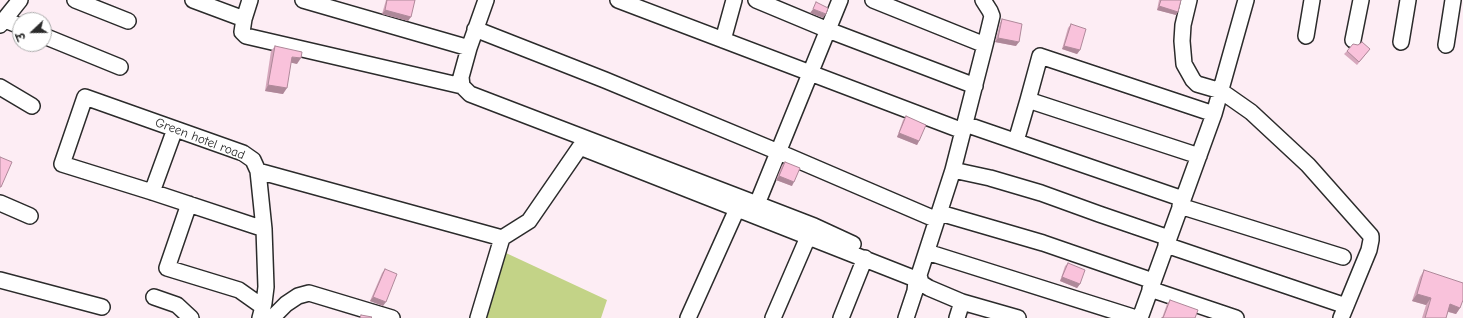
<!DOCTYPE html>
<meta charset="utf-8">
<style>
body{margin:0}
#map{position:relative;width:1463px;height:318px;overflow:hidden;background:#fdedf4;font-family:"Comic Neue","Playpen Sans Deva",sans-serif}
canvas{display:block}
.north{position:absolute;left:12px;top:12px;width:40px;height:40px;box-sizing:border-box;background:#fff;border:1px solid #aaa;border-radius:50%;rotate:248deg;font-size:11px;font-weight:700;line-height:16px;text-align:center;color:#2b2b2b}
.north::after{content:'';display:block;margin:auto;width:14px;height:18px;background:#2b2b2b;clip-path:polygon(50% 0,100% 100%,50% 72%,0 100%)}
</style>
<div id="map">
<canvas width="1463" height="318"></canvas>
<div class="north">उ</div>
</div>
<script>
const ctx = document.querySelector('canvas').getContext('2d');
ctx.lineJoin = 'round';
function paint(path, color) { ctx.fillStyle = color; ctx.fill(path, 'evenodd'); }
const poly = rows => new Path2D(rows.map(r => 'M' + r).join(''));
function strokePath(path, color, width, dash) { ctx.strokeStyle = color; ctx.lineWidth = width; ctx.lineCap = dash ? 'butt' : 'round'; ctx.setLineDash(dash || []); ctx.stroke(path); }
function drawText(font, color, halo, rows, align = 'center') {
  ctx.font = font + ' "Comic Neue",sans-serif'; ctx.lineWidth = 3; ctx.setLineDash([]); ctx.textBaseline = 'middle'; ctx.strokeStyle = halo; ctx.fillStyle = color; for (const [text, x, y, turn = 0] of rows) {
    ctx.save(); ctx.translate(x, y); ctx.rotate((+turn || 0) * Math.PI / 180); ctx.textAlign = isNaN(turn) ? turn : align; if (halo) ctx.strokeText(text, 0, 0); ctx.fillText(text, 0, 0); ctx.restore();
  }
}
const green = poly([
 [506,253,607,300,601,318,483,318,492,300]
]);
const minor = poly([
 [75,0,128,21],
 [193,0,244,19],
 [250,0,244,19,242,32,246,36,462,86],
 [303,0,469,48],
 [486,0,469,48,461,77,462,86,470,94,757,204,814,226,853,244],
 [618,0,963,131],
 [756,0,828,30,975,86],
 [873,0,985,45],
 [983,0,990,11,992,16,985,45,953,170,919,275,921,283,929,288,962,302,1018,318],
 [1189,0,1183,25,1182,41,1184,64,1193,80,1197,84,1221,91,1251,112,1308,165,1371,236,1371,240,1369,250,1341,318],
 [5,20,20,26],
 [0,25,20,0],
 [475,29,605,80,788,156,937,220],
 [44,36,120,67],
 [1306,36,1312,0],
 [723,40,734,0],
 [1353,40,1361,0],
 [1401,42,1408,0],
 [1446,45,1453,0],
 [0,87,32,106],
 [1028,100,1199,156],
 [965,124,1183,199],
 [1016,141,1028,100,1040,56,1214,114],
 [953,170,990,178,1041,193,1099,214,1169,238],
 [258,171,502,238],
 [152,192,175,129],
 [0,203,30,216],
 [189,204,167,268,239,290,263,307],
 [757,204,840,0],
 [1180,206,1343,257],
 [940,213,1043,243,1153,281],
 [1166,245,1346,306],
 [927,252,1136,318],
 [0,280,102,307],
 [1150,289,1236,318],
 [154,297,177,305,191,318],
 [260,318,264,303,266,287,264,229,258,171,253,160,243,153,85,97,62,164,152,192,264,229],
 [272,318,286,304,298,296,309,293,392,318],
 [478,318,502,238,529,221,580,147,913,278,916,281,915,291,906,318],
 [688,318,737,209],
 [773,318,808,237],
 [841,318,865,258],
 [957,318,962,302],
 [1140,318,1214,114,1246,0]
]);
const wall = poly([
 [386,0,415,0,408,21,382,14],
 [1159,0,1181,0,1176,15,1157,10],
 [1002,19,1016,46,995,42,1000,23],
 [1071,24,1080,50,1077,54,1062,49,1068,28],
 [275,46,297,64,291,62,283,94,265,91,271,51],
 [1370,49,1357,65,1344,54,1347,51],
 [906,116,919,141,917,145,897,137,903,120],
 [785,162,792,186,776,180,782,165],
 [1068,263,1080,284,1077,288,1060,281,1065,266],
 [385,269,383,306,370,301,382,273],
 [1424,270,1460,308,1456,314,1448,312,1446,318,1422,318,1426,305,1412,301,1420,277],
 [1170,300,1195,318,1161,318,1162,318,1167,304]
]);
const shadedWall = poly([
 [1159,6,1178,12,1176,15,1157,10],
 [813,9,826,14,823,18,810,13],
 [385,10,411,17,408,21,382,14],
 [998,38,1019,42,1016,46,995,42],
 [1064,46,1080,50,1077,54,1062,49],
 [292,57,301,58,297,64,288,62],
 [268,85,287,88,283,94,265,91],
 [899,133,919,141,917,145,897,137],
 [779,176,794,182,792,186,776,180],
 [1062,277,1080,284,1077,288,1060,281],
 [1417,294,1431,298,1426,305,1412,301],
 [373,297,386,302,383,306,370,301],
 [1450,304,1460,308,1456,314,1446,311]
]);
const building = poly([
 [387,0,415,0,411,17,385,10,387,0],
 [1161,0,1181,0,1178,12,1159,6,1161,0],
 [816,2,828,8,826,14,813,9,816,2],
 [1002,19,1022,24,1019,42,998,38,1002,19],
 [1071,24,1086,29,1080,50,1064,46,1071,24],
 [1362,42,1370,49,1359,62,1347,51,1353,44,1358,45,1362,42],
 [275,46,302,52,301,58,292,57,287,88,268,85,275,46],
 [906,116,926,125,919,141,899,133,906,116],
 [0,157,12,162,1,187,0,187,0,157],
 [785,162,800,168,794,182,779,176,785,162],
 [1068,263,1085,270,1080,284,1062,277,1068,263],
 [385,269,397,274,386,302,373,297,385,269],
 [1424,270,1463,283,1463,300,1460,308,1450,304,1446,318,1425,318,1431,298,1417,294,1424,270],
 [1170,300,1198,310,1195,318,1162,318,1162,317,1163,318,1170,300],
 [361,315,372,317,371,318,360,318,361,315]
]);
const streetNames = [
 ["Green hotel road",200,139,21]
];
paint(green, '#c3d387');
strokePath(minor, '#2b2b2b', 18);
strokePath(minor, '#fff', 15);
paint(wall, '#d6a7bc');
paint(shadedWall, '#ae8899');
paint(building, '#f9c2db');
strokePath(building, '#ae8899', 1);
drawText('13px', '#2b2b2b', '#fff', streetNames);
</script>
